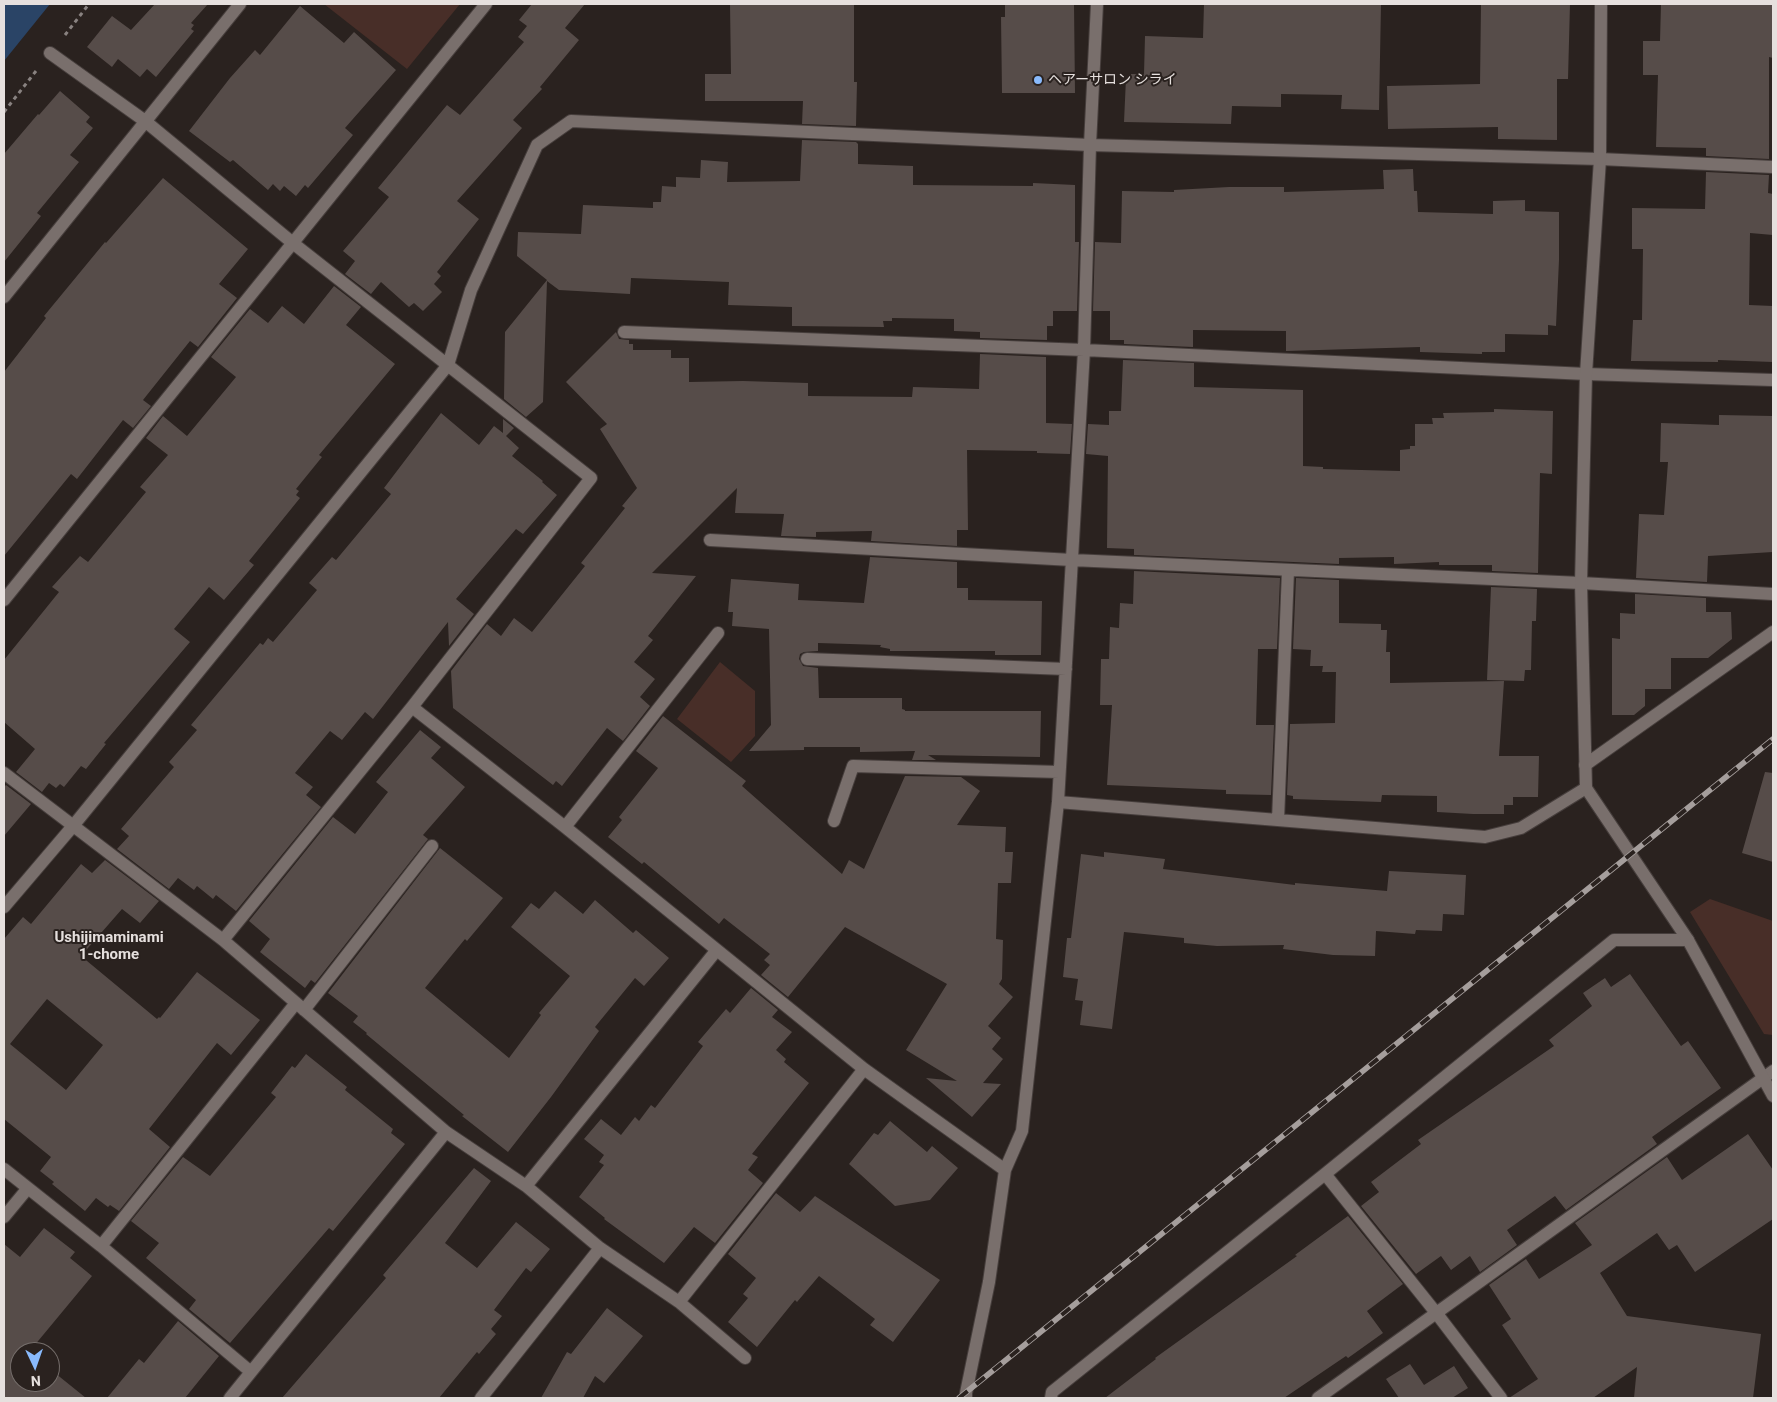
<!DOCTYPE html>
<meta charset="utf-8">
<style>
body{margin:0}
#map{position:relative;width:1777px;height:1402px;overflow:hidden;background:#2a221f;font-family:Roboto,sans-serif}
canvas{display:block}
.frame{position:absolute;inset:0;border:5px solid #e6e0de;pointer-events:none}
.north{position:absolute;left:10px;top:1342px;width:50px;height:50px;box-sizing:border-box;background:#2a221f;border:1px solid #756e6b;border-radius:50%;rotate:177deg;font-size:14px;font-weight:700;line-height:20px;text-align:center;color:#e6e0de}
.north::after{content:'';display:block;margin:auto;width:18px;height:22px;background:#89bafc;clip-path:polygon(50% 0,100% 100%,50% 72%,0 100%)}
</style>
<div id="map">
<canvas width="1777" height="1402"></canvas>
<div class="frame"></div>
<div class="north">N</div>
</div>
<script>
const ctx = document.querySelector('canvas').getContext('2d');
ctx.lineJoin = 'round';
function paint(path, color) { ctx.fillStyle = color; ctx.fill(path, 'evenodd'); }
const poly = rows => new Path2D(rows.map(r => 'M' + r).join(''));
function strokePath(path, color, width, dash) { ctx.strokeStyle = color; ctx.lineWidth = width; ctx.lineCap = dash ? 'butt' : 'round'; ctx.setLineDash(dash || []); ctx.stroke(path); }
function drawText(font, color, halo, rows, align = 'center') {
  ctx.font = font + ' Roboto,"Noto Sans JP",sans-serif'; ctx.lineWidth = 4; ctx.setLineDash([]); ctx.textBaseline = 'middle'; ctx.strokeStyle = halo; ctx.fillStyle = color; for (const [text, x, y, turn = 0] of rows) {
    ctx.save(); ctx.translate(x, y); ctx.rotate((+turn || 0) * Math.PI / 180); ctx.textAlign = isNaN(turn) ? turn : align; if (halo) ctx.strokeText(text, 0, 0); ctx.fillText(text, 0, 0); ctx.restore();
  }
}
const green = poly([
 [324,4,460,4,407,69],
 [720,662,755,691,755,736,731,762,677,719],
 [1710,899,1773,921,1773,1035,1764,1034,1690,912]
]);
const water = poly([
 [4,4,50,4,4,61]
]);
const building = poly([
 [155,4,208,4,191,23,194,25,191,29,194,31,156,77,147,69,140,77,118,59,112,67,87,47,112,16,131,30],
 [532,4,585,4,565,28,579,40,540,87,542,89,513,120,522,128,457,201,479,219,437,272,441,276,434,284,442,292,423,311,414,303,409,307,381,282,371,294,345,274,355,261,343,251,389,197,378,188,447,105,460,115,524,42,518,37,527,26,519,20],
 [730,4,854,4,854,82,857,82,856,126,802,124,803,101,705,101,705,74,731,74],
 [1005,4,1074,4,1075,93,1002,93,1001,17,1005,17],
 [1204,4,1381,4,1379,110,1341,109,1342,95,1281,94,1281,107,1232,106,1231,124,1124,122,1126,78,1131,78,1131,74,1144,74,1145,36,1203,38],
 [1481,4,1570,4,1568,79,1557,79,1557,140,1498,139,1498,127,1388,129,1387,86,1480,84],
 [1661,4,1773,4,1773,58,1769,57,1769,159,1706,156,1706,148,1656,147,1658,75,1643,75,1643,41,1660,41],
 [300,6,344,43,354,32,396,70,345,128,353,135,308,188,305,185,296,196,284,186,280,191,273,184,268,190,233,160,230,162,189,131,230,78,255,50,260,55],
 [60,91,90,117,86,122,93,128,70,155,79,162,37,213,41,216,4,262,4,154,38,114,39,115],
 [802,140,856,142,858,144,858,164,913,166,913,185,1033,186,1033,183,1075,185,1075,242,1079,242,1077,311,1053,311,1053,326,1047,326,1047,340,980,338,980,332,954,331,954,319,892,318,892,321,883,321,884,327,792,326,792,307,728,305,729,282,631,278,630,294,559,290,547,281,543,402,526,417,504,399,505,332,547,280,517,256,518,232,581,234,583,205,653,208,653,202,661,202,662,186,676,187,676,177,700,178,701,160,728,162,727,182,800,181],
 [1413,169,1414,191,1417,191,1418,212,1493,214,1493,201,1525,200,1525,211,1559,212,1559,260,1556,326,1548,325,1548,335,1505,334,1505,352,1482,352,1482,354,1420,352,1420,347,1286,351,1286,331,1193,330,1193,347,1124,344,1124,340,1110,340,1110,311,1093,311,1095,242,1121,243,1122,191,1174,192,1174,190,1229,187,1284,187,1284,192,1384,189,1383,170],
 [1706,172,1769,175,1768,193,1773,194,1773,235,1750,233,1749,305,1773,306,1773,362,1718,360,1718,362,1631,361,1633,320,1642,320,1643,249,1632,249,1632,208,1705,209],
 [163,178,248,249,219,284,237,298,198,347,190,341,143,400,151,406,133,428,123,420,77,479,71,474,4,556,4,372,46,318,44,316,105,242,106,243],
 [334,286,361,307,346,325,395,364,319,455,322,457,296,489,299,491,296,495,300,498,249,561,254,565,224,600,209,587,174,629,190,642,104,743,106,744,86,769,81,766,64,787,60,784,56,788,49,783,42,792,16,772,35,749,4,722,4,660,59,592,52,587,80,556,88,562,146,492,140,487,168,455,146,438,163,416,187,436,236,377,211,357,250,309,268,323,282,306,304,324],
 [616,332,619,339,629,340,629,344,633,344,633,350,671,350,671,358,689,358,689,382,743,381,808,383,808,396,912,397,913,387,979,389,980,354,1046,357,1046,423,1072,424,1070,454,1037,453,1037,451,967,450,968,530,957,530,957,546,871,541,872,531,816,532,816,537,781,536,784,514,735,513,737,488,652,573,696,576,648,636,653,640,634,662,655,679,640,697,650,706,623,741,607,728,562,786,556,781,553,785,453,708,451,671,487,624,501,636,514,618,532,632,585,566,581,563,625,508,622,506,637,488,600,429,607,424,566,382],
 [1123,360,1194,363,1194,387,1303,390,1303,466,1323,467,1323,469,1400,471,1400,450,1410,449,1410,446,1415,446,1415,424,1433,424,1432,418,1444,418,1443,413,1494,412,1494,409,1553,411,1552,474,1540,473,1538,573,1492,571,1492,565,1439,565,1439,562,1394,564,1394,557,1339,558,1339,564,1134,555,1134,549,1107,548,1108,456,1086,454,1088,424,1109,425,1109,411,1121,411],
 [441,413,479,445,494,426,503,433,503,419,514,428,506,436,519,448,512,456,543,481,542,482,557,495,523,534,516,529,456,599,474,614,449,646,448,622,373,719,365,712,342,740,330,731,295,773,313,787,306,795,321,807,236,911,216,895,213,899,197,886,194,890,178,878,169,889,117,849,129,836,121,829,174,767,169,762,197,730,191,725,260,643,263,645,268,638,273,642,317,590,309,583,332,557,336,560,391,494,384,488],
 [1719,415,1773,416,1773,552,1708,556,1707,582,1636,578,1639,514,1664,515,1668,462,1660,462,1661,423,1719,425],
 [870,557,957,562,957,588,968,588,968,600,1042,601,1041,655,995,655,995,651,890,651,890,649,880,647,881,645,818,643,818,651,804,652,800,654,799,659,803,666,818,668,819,698,902,698,902,709,905,710,905,711,1041,711,1040,757,928,755,936,760,912,760,915,751,860,752,860,747,804,747,804,750,749,751,771,725,769,629,732,626,733,612,728,612,731,579,799,584,798,600,864,603],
 [1134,571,1280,578,1277,649,1258,649,1256,725,1274,725,1271,795,1226,794,1226,790,1107,785,1112,705,1100,705,1101,659,1109,659,1110,627,1119,628,1120,603,1133,604],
 [1296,578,1339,580,1339,623,1381,624,1381,630,1387,630,1386,652,1390,652,1390,683,1504,681,1499,756,1539,756,1538,797,1513,797,1513,805,1504,805,1504,814,1473,814,1437,812,1437,796,1382,795,1381,802,1293,799,1293,796,1287,795,1290,724,1335,723,1336,672,1322,672,1323,666,1310,666,1311,650,1293,649],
 [1491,587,1537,589,1536,621,1532,621,1531,670,1525,670,1524,681,1487,680],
 [1635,594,1706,598,1706,612,1731,612,1732,639,1708,658,1671,658,1671,689,1645,689,1645,706,1634,715,1612,715,1612,638,1620,639,1620,613,1635,614],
 [663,716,746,781,742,786,842,874,849,860,864,869,905,776,961,777,980,791,957,825,1006,827,1005,852,1013,852,1011,883,998,883,996,939,1003,940,1002,979,999,984,1013,997,988,1026,1001,1038,992,1049,1003,1059,983,1083,1001,1084,972,1117,926,1078,957,1081,906,1050,947,984,845,927,788,997,761,975,770,965,764,960,770,954,724,918,719,924,644,862,642,864,608,837,622,820,619,817,658,768,636,751],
 [420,730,441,747,431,758,465,787,423,835,428,839,315,983,311,980,305,988,260,952,270,939,249,921,333,817,355,834,388,792,376,782],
 [1765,772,1773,773,1773,862,1742,853],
 [6,785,31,804,4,836,4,787],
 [440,848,503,898,467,941,465,939,425,988,509,1058,541,1015,539,1013,570,976,511,927,531,903,539,909,555,891,583,914,595,900,633,933,636,930,669,958,644,986,635,978,595,1027,599,1031,551,1097,508,1152,462,1116,464,1115,366,1034,367,1033,353,1022,358,1016,328,993],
 [1104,852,1165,859,1163,869,1295,885,1295,883,1387,891,1389,871,1466,875,1464,915,1443,914,1442,931,1416,930,1415,934,1376,931,1375,956,1333,955,1283,949,1284,945,1217,946,1184,943,1184,938,1124,932,1112,1029,1080,1025,1083,1001,1075,1000,1078,979,1063,977,1067,938,1071,938,1081,854,1104,857],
 [105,860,159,901,140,923,122,909,81,956,157,1019,159,1017,160,1018,197,972,260,1020,231,1055,217,1043,149,1129,170,1147,119,1211,110,1205,108,1207,96,1198,85,1211,52,1184,54,1182,40,1171,51,1157,4,1119,4,939,23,917,31,924,81,864,92,873],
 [47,999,103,1045,66,1090,10,1044],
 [1630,974,1681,1046,1688,1041,1721,1088,1652,1137,1657,1144,1566,1210,1555,1196,1507,1230,1517,1245,1480,1272,1470,1256,1451,1270,1441,1256,1416,1274,1361,1206,1379,1192,1371,1182,1421,1144,1418,1140,1554,1046,1549,1040,1592,1006,1583,993,1605,978,1611,987],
 [751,988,778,1010,772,1017,792,1032,776,1050,786,1059,784,1062,809,1083,752,1154,758,1157,748,1170,763,1183,715,1243,694,1227,664,1263,604,1219,605,1218,579,1197,604,1165,599,1162,604,1155,584,1139,601,1119,621,1135,635,1117,639,1121,651,1105,655,1108,703,1046,698,1042,726,1009,730,1013],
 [306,1054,347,1087,345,1090,393,1129,391,1133,405,1144,333,1231,329,1228,230,1343,189,1309,196,1300,146,1258,159,1243,131,1221,183,1157,210,1176,276,1097,271,1093,292,1066,295,1068],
 [890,1121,927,1152,932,1146,958,1168,930,1200,895,1206,849,1164,874,1133,878,1135],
 [1748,1134,1773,1170,1773,1219,1695,1272,1677,1245,1669,1250,1657,1233,1600,1273,1627,1316,1761,1334,1753,1398,1634,1398,1637,1367,1593,1398,1509,1398,1538,1379,1502,1325,1511,1319,1489,1285,1526,1259,1539,1279,1592,1245,1575,1223,1667,1157,1682,1180],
 [474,1168,491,1181,445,1243,477,1268,516,1222,550,1249,531,1272,526,1268,494,1310,502,1316,491,1329,496,1334,479,1354,477,1352,439,1398,282,1398,386,1278,383,1275],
 [776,1193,800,1212,815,1196,940,1280,893,1342,870,1325,875,1319,819,1276,797,1302,795,1300,757,1347,728,1322,748,1298,743,1294,756,1278,728,1254],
 [1348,1216,1403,1284,1367,1311,1383,1333,1348,1358,1346,1356,1284,1398,1105,1398,1156,1359,1155,1358,1297,1256,1295,1255],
 [44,1228,75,1252,70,1258,92,1276,29,1352,20,1352,20,1382,50,1382,50,1369,86,1398,4,1398,4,1244,20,1257],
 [607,1308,643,1336,604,1383,595,1376,583,1398,541,1398,567,1352,571,1354],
 [178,1321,219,1356,185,1398,107,1398,139,1359,144,1363],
 [1410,1364,1424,1385,1454,1366,1468,1388,1452,1398,1399,1398,1386,1379]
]);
const path = poly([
 [65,35,89,4],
 [4,112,36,71]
]);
const street = poly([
 [50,53,145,121,294,244,591,478,412,707,223,940],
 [4,297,240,4],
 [624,332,1084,350,1586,374,1773,380],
 [710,540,1072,560,1581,583,1773,594],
 [4,600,486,4],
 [807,659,1066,669],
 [412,707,565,827,864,1069,1005,1170],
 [1585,765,1773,632],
 [4,773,223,940,446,1132,526,1186,600,1248,679,1302,745,1358],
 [1058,802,1485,837,1521,828,1586,788],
 [1278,820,1288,571],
 [834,821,853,766,1059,772],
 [565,827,718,633],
 [4,907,73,826,448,365,471,290,537,145,571,121,1090,145,1600,159,1773,167],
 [304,1010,432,846],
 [4,1169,101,1246,251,1372,446,1132],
 [1325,1174,1437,1314,1501,1398],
 [526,1186,716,951],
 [4,1217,28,1188],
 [101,1246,296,1003],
 [679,1302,864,1069],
 [230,1398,251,1372],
 [481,1398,600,1248],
 [966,1398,966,1393,989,1282,1005,1170,1022,1131,1058,802,1084,350,1090,145,1097,4],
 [1051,1398,1052,1392,1325,1174,1614,940,1688,940],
 [1318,1398,1773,1071]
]);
const secondary = poly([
 [1601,4,1600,159,1586,374,1581,583,1586,788,1688,940,1773,1096]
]);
const rail = poly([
 [959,1398,1773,739]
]);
const markers = [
 [1038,80,5,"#89bafc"]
];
const poiNames = [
 ["ヘアーサロン シライ",1048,80]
];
const neighbourhoodNames = [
 ["Ushijimaminami",109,938],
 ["1-chome",109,955]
];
paint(green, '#482e28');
paint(water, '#2a4466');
paint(building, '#564c49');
strokePath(street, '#463e3c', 14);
strokePath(secondary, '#463e3c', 14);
strokePath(path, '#898280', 3, [4, 4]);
strokePath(street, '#796f6c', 12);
strokePath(secondary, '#796f6c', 12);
strokePath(rail, '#a59e9c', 5.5);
strokePath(rail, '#2a221f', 4, [11]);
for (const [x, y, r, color] of markers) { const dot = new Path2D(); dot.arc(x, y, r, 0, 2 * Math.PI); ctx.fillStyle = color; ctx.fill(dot); strokePath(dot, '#2a221f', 2); }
drawText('14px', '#e6e0de', '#2a221f', poiNames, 'left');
drawText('bold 15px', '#e6e0de', '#2a221f', neighbourhoodNames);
</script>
